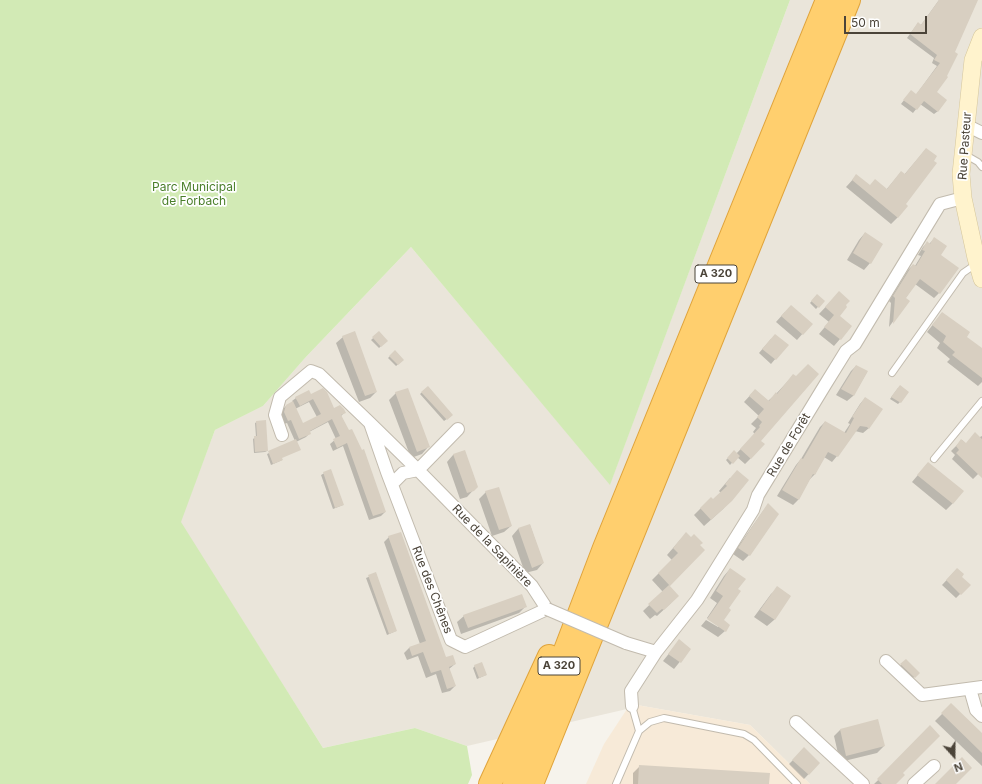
<!DOCTYPE html>
<meta charset="utf-8">
<style>
body{margin:0}
#map{position:relative;width:982px;height:784px;overflow:hidden;background:#f6f3ec;font-family:Inter,sans-serif}
canvas{display:block}
.north{position:absolute;left:934px;top:736px;width:40px;height:40px;-webkit-text-stroke:3px #fff;paint-order:stroke;rotate:159deg;font-size:11px;font-weight:700;line-height:16px;text-align:center;color:#4b4439}
.north::after{content:'';display:block;margin:auto;width:14px;height:18px;background:#4b4439;clip-path:polygon(50% 0,100% 100%,50% 72%,0 100%)}
.scale{position:absolute;left:844px;top:16px;width:83px;height:18px;box-sizing:border-box;border:2px solid #4b4439;border-top:0;padding-left:5px;font-size:12px;line-height:14px;white-space:nowrap;color:#4b4439;-webkit-text-stroke:3px #fff;paint-order:stroke}
</style>
<div id="map">
<canvas width="982" height="784"></canvas>
<div class="north">N</div>
<div class="scale">50 m</div>
</div>
<script>
const ctx = document.querySelector('canvas').getContext('2d');
ctx.lineJoin = 'round';
function paint(path, color) { ctx.fillStyle = color; ctx.fill(path, 'evenodd'); }
const poly = rows => new Path2D(rows.map(r => 'M' + r).join(''));
function strokePath(path, color, width, dash) { ctx.strokeStyle = color; ctx.lineWidth = width; ctx.lineCap = dash ? 'butt' : 'round'; ctx.setLineDash(dash || []); ctx.stroke(path); }
function drawText(font, color, halo, rows, align = 'center') {
  ctx.font = font + ' Inter,sans-serif'; ctx.lineWidth = 3.5; ctx.setLineDash([]); ctx.textBaseline = 'middle'; ctx.strokeStyle = halo; ctx.fillStyle = color; for (const [text, x, y, turn = 0] of rows) {
    ctx.save(); ctx.translate(x, y); ctx.rotate((+turn || 0) * Math.PI / 180); ctx.textAlign = isNaN(turn) ? turn : align; if (halo) ctx.strokeText(text, 0, 0); ctx.fillText(text, 0, 0); ctx.restore();
  }
}
const residential = poly([
 [790,0,982,0,982,784,810,784,750,725,637,705,627,709,467,746,415,728,323,748,180,522,215,430,263,406,305,358,411,247,610,484]
]);
const commercial = poly([
 [637,705,750,725,810,784,586,784,604,744,627,709]
]);
const green = poly([
 [0,0,790,0,610,485,411,247,305,358,263,406,215,430,181,522,323,748,415,728,467,746,472,775,468,784,0,784]
]);
const shadow = poly([
 [939,0,977,0,935,92,938,111,934,114,920,104,913,113,901,104,908,95,916,95,937,66,932,63,934,58,907,38,918,23,921,25],
 [926,149,904,204,898,217,891,224,846,187,856,176,870,186,886,190,901,172,904,175],
 [865,233,870,263,864,270,847,260,859,240],
 [934,239,939,255,939,293,934,298,915,284,905,299,908,301,889,327,891,303,889,301,908,270,913,265,915,266,921,256,918,255,923,247,927,243,929,244],
 [817,295,823,301,816,309,810,303],
 [833,299,838,316,840,339,834,346,819,334,829,322,819,314],
 [785,312,811,324,797,340,776,322],
 [942,313,966,338,982,350,982,382,978,386,947,362,950,359,937,348,940,343,927,332],
 [379,333,386,341,379,348,371,340],
 [343,337,376,392,370,398,359,402,336,343],
 [771,339,787,345,771,364,759,353],
 [395,351,403,360,396,366,388,358],
 [856,366,867,372,853,396,847,401,836,395,851,371],
 [796,377,751,458,745,464,737,457,730,465,726,460,734,452,736,454,755,434,753,432,756,428,751,424,759,416,744,402,755,390,768,401,776,394,788,381],
 [428,387,452,415,444,421,420,394],
 [898,388,900,402,898,404,890,399],
 [396,393,428,447,422,454,411,458,389,400],
 [310,395,333,409,345,412,341,416,385,512,381,516,369,520,343,446,333,451,330,444,336,439,328,422,309,432,310,433,306,437,296,442,281,458,282,460,280,461,271,465,267,454,295,441,287,423,284,424,280,416,282,410,286,406,293,403,292,401,296,398],
 [309,402,317,417,302,425,295,409],
 [865,398,869,428,863,433,855,431,837,456,832,462,824,457,815,474,809,480,798,500,793,505,777,496,796,465,801,459,820,427,825,422,844,433,850,424,848,423,860,404],
 [257,422,267,451,265,452,254,453,253,439,256,437,255,423],
 [982,436,982,470,973,479,952,459,955,455,951,451,962,440,966,444],
 [464,451,477,486,467,497,460,499,447,462,453,455],
 [928,463,953,503,946,510,912,482],
 [330,470,343,505,333,509,321,475],
 [730,478,747,481,723,509,704,526,694,515,711,498,713,501,721,493,719,491],
 [486,492,511,526,504,532,492,536,479,499],
 [768,505,749,555,743,561,733,554,763,511],
 [530,525,543,563,537,570,525,573,512,536,518,529],
 [389,537,445,659,455,664,449,669,455,686,450,691,442,693,436,674,426,678,418,656,407,660,404,653,409,648,420,644,384,542],
 [680,540,699,545,703,550,669,586,671,603,657,616,655,615,650,619,643,611,663,592,652,580,672,560,667,555],
 [730,569,737,590,723,620,725,631,718,637,701,626,706,620,718,627,719,626,707,618,717,603,710,598,724,576],
 [957,569,961,577,969,585,956,598,942,585],
 [376,574,396,631,387,635,366,578],
 [778,588,790,596,774,620,767,626,754,617,771,594],
 [526,606,519,613,461,634,457,622,464,616],
 [679,641,690,649,674,669,663,661],
 [906,660,918,673,910,681,897,669],
 [475,666,486,675,477,679,473,668],
 [951,705,982,735,982,766,935,721],
 [840,730,884,746,877,753,840,762,834,736],
 [804,749,819,763,804,779,789,764],
 [894,765,902,773,895,784,874,784],
 [640,766,768,784,633,784,633,773]
]);
const building = poly([
 [939,0,978,0,955,52,958,54,947,76,948,77,937,92,947,100,938,112,924,101,917,110,903,100,911,90,916,94,940,63,934,60,937,55,910,34,918,22,921,25],
 [926,148,937,156,934,161,937,163,906,204,908,206,898,218,852,180,856,174,870,185,875,179,887,189,901,171,905,174],
 [865,232,883,244,871,264,853,253],
 [934,237,947,246,941,255,959,268,940,294,920,279,906,298,910,301,893,324,895,298,893,296,913,264,916,266,925,251,922,250,927,241,930,244],
 [839,291,850,301,846,305,847,307,840,316,852,326,841,340,824,327,834,315,825,307],
 [817,294,825,301,819,308,811,301],
 [791,305,813,324,803,335,781,316],
 [942,312,970,332,967,337,982,348,982,378,952,355,955,352,943,342,946,336,932,325],
 [355,331,377,392,365,396,342,336],
 [379,331,388,341,381,347,372,337],
 [775,334,789,345,776,360,762,349],
 [395,350,404,360,398,365,389,356],
 [808,364,819,374,761,441,765,444,751,459,740,449,760,427,759,426,762,422,757,417,764,409,749,396,755,389,769,401,776,392,777,394,793,374,796,376],
 [856,365,868,371,854,396,841,389],
 [900,385,909,392,901,403,891,397],
 [428,386,453,415,447,420,421,392],
 [323,388,327,392,334,408,340,405,344,409,346,413,341,415,349,430,352,429,362,450,364,449,386,512,373,516,347,443,337,448,333,439,340,436,332,419,310,431,311,434,299,439,291,420,288,421,284,412,286,405,293,401,303,423,321,414,313,399,300,406,295,397,309,390,311,394],
 [408,388,430,447,417,452,395,392],
 [865,397,883,409,869,429,867,427,860,426,838,457,828,452,815,475,813,474,799,500,782,490,801,458,803,459,825,421,846,433,854,418,852,417],
 [266,420,268,451,255,452,254,436,257,436,256,421],
 [975,432,982,439,982,478,956,453,959,450,956,446,961,439,966,443],
 [296,439,301,450,282,458,283,460,273,464,268,451],
 [465,450,478,487,474,491,467,493,453,454],
 [734,450,740,456,733,464,727,458],
 [928,462,964,491,953,504,917,475],
 [331,469,344,505,335,508,323,472],
 [737,470,749,480,732,501,711,520,700,508,711,497,713,499,727,486,725,484],
 [499,487,512,526,499,530,485,491],
 [768,503,779,514,750,556,738,548],
 [530,524,544,563,532,568,518,528],
 [401,532,446,657,453,655,456,664,449,667,456,686,447,689,441,670,431,673,423,652,412,656,409,647,426,641,388,536],
 [686,532,691,537,694,534,703,543,700,545,705,550,670,586,658,573,678,553,673,548],
 [730,568,746,579,738,589,741,591,729,608,731,610,724,620,730,625,726,632,707,619,723,596,716,591],
 [957,568,964,574,962,577,971,585,961,595,946,580],
 [376,572,397,631,389,634,368,575],
 [669,585,679,596,664,610,662,609,657,613,648,604],
 [777,586,791,596,775,620,760,610],
 [522,594,527,607,468,628,463,615],
 [679,639,691,649,681,663,668,654],
 [906,659,920,673,915,678,900,664],
 [482,662,487,675,479,678,474,665],
 [951,703,982,733,982,753,941,713],
 [878,719,885,746,846,756,840,729],
 [930,725,940,736,903,773,905,775,896,784,882,784,877,779],
 [804,747,820,763,809,775,792,760],
 [962,757,972,768,956,784,935,784],
 [639,765,770,773,769,784,638,784]
]);
const service = poly([
 [964,154,978,162,982,167],
 [892,373,963,273,976,264],
 [934,459,982,401],
 [632,706,639,731],
 [616,784,639,731,650,722,664,718,744,734,754,740,797,784]
]);
const minor = poly([
 [966,125,982,133],
 [282,435,275,415,280,397,311,371,319,374,370,423,418,470,532,586,547,609,465,647,451,640,387,472,370,423],
 [392,484,403,473,418,470,458,429],
 [626,643,656,652],
 [886,661,922,695,982,687],
 [970,689,976,710,982,716],
 [632,706,631,691,656,652,697,600,753,510,758,495,825,385,846,351,855,344,940,204,963,198],
 [796,722,863,784],
 [914,784,934,766]
]);
const secondary = poly([
 [982,37,973,60,961,174,963,198,976,258,982,279]
]);
const motorway = poly([
 [490,784,549,656],
 [514,784,604,548,827,0],
 [532,784,849,0]
]);
const minorBridge = poly([
 [547,609,626,643]
]);
const shields = [
 [716,274,42],
 [559,666,42]
];
const shieldNames = [
 ["A 320",716,274],
 ["A 320",559,666]
];
const streetNames = [
 ["Rue Pasteur",965,146,-86],
 ["Rue de Forêt",789,445,-59],
 ["Rue de la Sapinière",492,546,46],
 ["Rue des Chênes",432,590,69]
];
const parkNames = [
 ["Parc Municipal",194,187],
 ["de Forbach",194,201]
];
paint(residential, '#eae5da');
paint(commercial, '#f7ead8');
paint(green, '#d2eab5');
paint(shadow, '#0003');
paint(building, '#d8cfc1');
strokePath(service, '#c2bbae', 8);
strokePath(minor, '#c2bbae', 14);
strokePath(secondary, '#d6c79b', 18);
strokePath(motorway, '#e0a43c', 24);
strokePath(service, '#fff', 6);
strokePath(minor, '#fff', 12);
strokePath(secondary, '#fff3cd', 17);
strokePath(motorway, '#ffcf6e', 22);
strokePath(minorBridge, '#c2bbae', 14, []);
strokePath(minorBridge, '#fff', 12);
for (const [x, y, w] of shields) { const box = new Path2D(); box.roundRect(x - w / 2, y - 9, w, 18, 3); ctx.fillStyle = '#fff'; ctx.fill(box); strokePath(box, '#4b4439', 1); }
drawText('bold 11px', '#4b4439', null, shieldNames);
drawText('12px', '#4b4439', '#fff', streetNames);
drawText('12px', '#4a7f2a', '#fff', parkNames);
</script>
